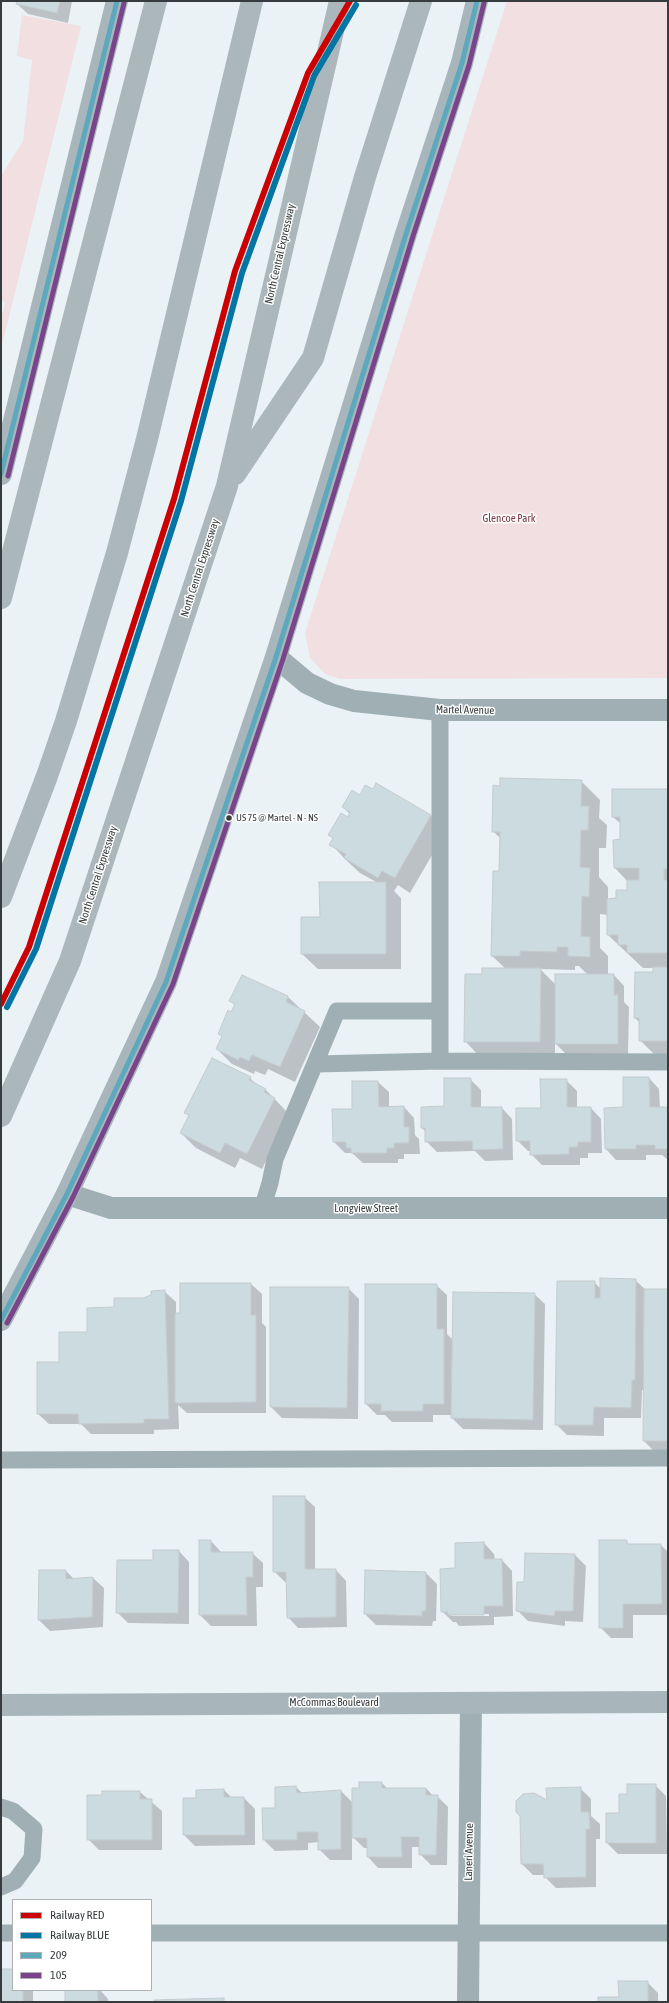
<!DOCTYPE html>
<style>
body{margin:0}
#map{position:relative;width:669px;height:2003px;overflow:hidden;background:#eaf2f5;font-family:"Asap Condensed",sans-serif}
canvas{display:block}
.frame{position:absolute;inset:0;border:2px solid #363c3e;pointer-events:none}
.legend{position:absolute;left:12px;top:1899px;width:140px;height:92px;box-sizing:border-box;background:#fff;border:1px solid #afb1b2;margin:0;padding:5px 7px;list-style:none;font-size:12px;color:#363c3e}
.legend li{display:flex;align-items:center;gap:8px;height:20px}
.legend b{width:20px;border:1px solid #afb1b2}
</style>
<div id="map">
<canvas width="669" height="2003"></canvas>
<div class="frame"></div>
<ul class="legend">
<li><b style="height:5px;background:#c00"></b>Railway RED</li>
<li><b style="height:5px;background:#0275a4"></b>Railway BLUE</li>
<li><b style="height:5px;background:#5ea8bd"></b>209</li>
<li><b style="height:5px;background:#794489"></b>105</li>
</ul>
</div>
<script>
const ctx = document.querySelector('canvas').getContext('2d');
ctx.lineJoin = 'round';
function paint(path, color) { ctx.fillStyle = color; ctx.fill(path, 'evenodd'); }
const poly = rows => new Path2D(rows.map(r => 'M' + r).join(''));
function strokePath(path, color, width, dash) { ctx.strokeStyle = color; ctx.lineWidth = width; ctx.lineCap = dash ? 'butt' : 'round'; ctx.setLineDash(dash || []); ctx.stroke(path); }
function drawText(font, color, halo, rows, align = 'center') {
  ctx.font = font + ' "Asap Condensed",sans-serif'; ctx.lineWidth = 3; ctx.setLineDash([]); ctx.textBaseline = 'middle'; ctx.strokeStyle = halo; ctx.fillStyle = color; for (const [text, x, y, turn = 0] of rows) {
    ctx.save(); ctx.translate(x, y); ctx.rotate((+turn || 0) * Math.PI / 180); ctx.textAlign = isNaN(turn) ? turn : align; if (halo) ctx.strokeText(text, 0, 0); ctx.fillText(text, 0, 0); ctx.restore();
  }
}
const green = poly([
 [507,1,668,1,668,678,340,679,325,674,310,658,305,633],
 [22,15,81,26,1,349,1,318,5,303,1,299,1,176,23,141,32,60,17,56]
]);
const shadow = poly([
 [18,1,72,1,68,23,28,14,17,4],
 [581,781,600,800,599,818,607,825,606,848,599,848,599,877,608,887,608,900,617,899,628,891,628,882,615,868,621,840,621,824,613,817,668,790,668,1056,655,1055,640,1040,640,1023,635,1018,654,973,654,968,643,968,608,935,608,915,600,914,600,948,608,956,608,975,614,975,624,986,624,1002,629,1007,628,1054,566,1054,555,1043,555,1057,480,1057,465,1041,483,975,506,969,492,956,500,872,501,839,493,831,501,787],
 [575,966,579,966,588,975,556,985,540,969,575,970],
 [376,785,431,816,446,831,410,893,398,885,394,891,401,898,401,969,318,969,302,954,321,918,378,883,360,873,346,860,331,844,334,839,329,835,350,814,343,807,373,791],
 [242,976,288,997,320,1027,295,1082,268,1069,265,1075,255,1071,254,1074,232,1064,217,1049,222,1037,219,1034,235,1006,231,1001],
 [250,1078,257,1085,265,1089,289,1114,262,1169,240,1158,235,1168,196,1148,181,1133,189,1116,186,1113],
 [649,1078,659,1089,660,1108,668,1108,668,1160,662,1155,646,1155,646,1160,616,1160,606,1149,624,1108],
 [470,1079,481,1090,481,1108,502,1108,512,1119,513,1160,485,1161,475,1151,437,1152,426,1141,426,1132,422,1128,445,1107],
 [566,1080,577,1091,577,1108,591,1108,601,1119,602,1153,588,1153,588,1158,580,1158,580,1165,542,1165,531,1154,531,1151,528,1151,517,1140],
 [378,1082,389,1092,389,1108,404,1107,414,1118,415,1135,419,1139,420,1154,404,1154,404,1159,398,1159,398,1163,363,1163,352,1153,345,1153,334,1142,353,1110],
 [635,1280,646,1290,668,1290,668,1452,655,1452,644,1441,644,1390,642,1390,641,1418,604,1418,604,1436,567,1435,556,1424,594,1282,601,1289],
 [181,1284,251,1284,262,1294,262,1323,266,1327,266,1413,187,1413,178,1405,179,1429,154,1430,154,1434,91,1434,81,1424,49,1424,38,1414,60,1363,88,1333,115,1308,165,1292,176,1302,176,1314,181,1314],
 [366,1285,436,1285,447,1295,447,1334,453,1340,534,1294,545,1304,543,1430,463,1429,452,1418,452,1415,433,1415,433,1422,392,1422,385,1415,377,1415,366,1404],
 [348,1288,359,1299,358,1419,282,1418,271,1407],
 [304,1497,315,1507,315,1570,336,1570,346,1581,347,1627,298,1628,288,1617,287,1582,285,1582,274,1571],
 [200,1541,211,1541,222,1553,252,1553,263,1563,263,1587,256,1587,257,1626,211,1626,200,1615],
 [626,1541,629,1545,661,1545,668,1552,668,1615,633,1615,633,1638,611,1638,600,1627],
 [484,1543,494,1554,495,1560,502,1560,512,1571,513,1616,494,1617,494,1625,459,1626,456,1622,453,1622,442,1611,456,1569],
 [451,1614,489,1614,489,1616,451,1616],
 [179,1551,189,1562,189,1624,128,1623,117,1612,154,1561],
 [575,1555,586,1566,583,1622,565,1621,565,1626,528,1621,517,1610,525,1583],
 [66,1571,74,1579,93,1578,104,1588,103,1627,50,1631,39,1620],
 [366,1571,426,1573,437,1584,436,1621,433,1621,432,1626,376,1625,365,1614],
 [382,1783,387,1788,426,1788,433,1796,437,1796,448,1807,447,1865,431,1865,420,1854,420,1847,412,1847,412,1868,378,1868,368,1857,368,1848,364,1848,352,1836,352,1860,330,1860,319,1849,319,1842,308,1843,308,1850,275,1851,264,1840,276,1809,296,1787,302,1793,341,1791,353,1803,360,1788],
 [655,1785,666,1796,667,1854,618,1854,607,1843,607,1814,620,1814,628,1795],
 [580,1788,591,1799,591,1816,600,1824,600,1839,596,1839,596,1887,556,1888,545,1877,545,1875,533,1875,522,1864,548,1801],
 [224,1790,232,1798,244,1798,255,1809,255,1845,195,1846,184,1835,184,1799,197,1799],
 [140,1792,162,1811,162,1850,99,1850,88,1839,103,1796],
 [1,1970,13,1970,13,1990,33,1990,33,2002,1,2002],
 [647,1982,658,1993,658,2002,599,2002,620,1998],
 [66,1990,100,1990,108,1999,108,2002,66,2002]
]);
const building = poly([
 [17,1,60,1,57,13,16,4,17,1],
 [500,778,582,780,581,806,589,806,588,830,581,830,580,867,590,868,589,897,582,896,581,936,590,937,590,957,568,956,568,947,557,947,557,952,520,951,520,956,491,956,493,871,499,871,500,832,492,832,493,785,500,786,500,778],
 [376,783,431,815,395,878,382,871,378,878,344,858,346,854,329,845,333,838,328,835,341,813,348,817,350,812,342,807,352,790,360,795,365,785,373,789,376,783],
 [612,789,668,789,668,869,664,869,664,880,668,880,668,953,627,953,627,945,618,945,618,935,607,935,607,899,616,898,616,890,627,890,627,880,639,880,639,868,614,868,613,840,620,839,620,817,612,817,612,789],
 [319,882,386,882,386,954,301,954,301,917,320,917,319,882],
 [653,967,668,967,668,1041,639,1041,639,1018,634,1018,635,972,653,972,653,967],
 [482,968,541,968,540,1042,464,1042,465,974,482,974,482,968],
 [555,974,614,974,614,995,618,995,618,1044,555,1044,555,974],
 [242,975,288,996,286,1002,305,1011,280,1067,252,1055,249,1061,240,1057,238,1060,216,1049,222,1036,218,1034,228,1010,231,1012,235,1004,229,1001,242,975],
 [212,1058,251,1077,249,1080,266,1089,264,1092,275,1098,247,1154,225,1143,220,1153,180,1133,189,1115,184,1113,212,1058],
 [623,1077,649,1077,650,1107,668,1107,668,1149,655,1149,655,1145,636,1145,636,1149,605,1149,604,1108,623,1107,623,1077],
 [444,1078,471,1078,471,1107,502,1107,503,1149,473,1150,472,1141,425,1142,425,1128,421,1128,421,1107,444,1106,444,1078],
 [540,1079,567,1079,567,1107,591,1107,591,1142,578,1142,578,1147,569,1147,569,1154,530,1155,530,1141,516,1141,516,1108,541,1108,540,1079],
 [352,1081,378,1081,379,1107,404,1106,404,1127,409,1127,409,1143,394,1143,394,1148,387,1148,387,1153,351,1153,351,1148,346,1148,346,1142,333,1142,332,1109,352,1109,352,1081],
 [600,1278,636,1279,635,1380,632,1380,631,1408,594,1407,593,1425,555,1425,557,1281,595,1281,595,1298,600,1298,600,1278],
 [180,1283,251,1283,251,1315,256,1315,256,1402,175,1403,175,1313,180,1313,180,1283],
 [365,1284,437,1284,437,1329,444,1329,444,1404,423,1404,423,1411,381,1411,381,1404,365,1404,365,1284],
 [270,1287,349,1287,347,1408,270,1407,270,1287],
 [644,1289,668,1289,668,1441,643,1441,644,1289],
 [165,1290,169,1419,144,1419,144,1423,79,1424,78,1414,37,1414,37,1362,59,1362,59,1332,87,1332,87,1308,114,1307,114,1298,143,1298,151,1295,151,1291,165,1290],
 [453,1292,535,1293,533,1420,451,1418,453,1292],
 [273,1496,305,1496,305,1569,336,1569,336,1617,287,1618,286,1572,273,1572,273,1496],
 [199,1540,211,1540,211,1552,253,1552,253,1577,246,1577,247,1615,199,1615,199,1540],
 [599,1540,627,1540,627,1544,661,1544,662,1604,623,1604,623,1628,599,1628,599,1540],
 [484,1542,484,1559,502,1559,503,1606,484,1606,484,1615,448,1615,448,1612,441,1612,440,1569,455,1568,455,1543,484,1542],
 [153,1550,179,1550,178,1613,116,1613,117,1560,153,1560,153,1550],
 [525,1553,575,1554,573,1611,555,1611,554,1616,516,1611,517,1582,524,1582,525,1553],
 [39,1570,66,1570,66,1579,93,1577,92,1617,38,1620,39,1570],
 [365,1570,426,1572,426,1611,422,1611,422,1616,364,1614,365,1570],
 [359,1782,382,1782,382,1788,426,1788,426,1795,438,1795,436,1855,419,1855,419,1837,401,1837,402,1857,367,1857,367,1838,352,1838,352,1788,359,1788,359,1782],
 [627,1784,656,1784,656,1843,606,1843,606,1813,619,1813,619,1794,627,1794,627,1784],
 [296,1786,297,1793,341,1790,341,1849,318,1850,318,1832,297,1832,297,1840,263,1840,262,1808,275,1808,275,1787,296,1786],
 [581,1787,581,1812,589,1812,590,1829,586,1829,586,1877,544,1878,543,1864,521,1864,520,1816,516,1812,516,1801,523,1794,534,1793,547,1800,546,1788,581,1787],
 [224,1789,224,1797,244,1797,245,1835,183,1835,183,1798,196,1798,196,1790,224,1789],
 [102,1791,140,1791,140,1799,152,1799,152,1840,87,1840,87,1795,102,1795,102,1791],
 [1,1969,13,1969,13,1990,23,1990,23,2002,1,2002,1,1969],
 [618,1981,648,1981,648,2002,598,2002,598,1997,619,1997,618,1981],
 [65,1990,98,1990,98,2002,65,2002,65,1990],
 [224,1998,224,2002,154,2002,154,2000,224,1998]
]);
const lane = poly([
 [440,1011,440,710],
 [316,1064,440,1061,668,1062],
 [262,1209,270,1183,275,1159,337,1011,440,1011,440,1061],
 [1,1460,668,1458],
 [1,1807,13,1811,34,1829,32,1858,15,1881,1,1887],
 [1,1933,13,1933],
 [151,1933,668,1933]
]);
const street = poly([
 [276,657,307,683,330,694,354,701,440,710,668,710],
 [67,1194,111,1208,668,1208],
 [468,2002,471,1703]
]);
const secondary = poly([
 [1,474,117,1],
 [1,1320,67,1194,166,982,276,657,406,234,462,63,477,1],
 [1,1705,668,1702]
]);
const highway = poly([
 [235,474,313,358,365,177,421,1],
 [1,598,156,1],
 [1,897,47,776,66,721,117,553,147,439,252,1],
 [1,1116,70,961,227,486,340,1]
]);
const bus1 = poly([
 [1,474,117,1],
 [1,1320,67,1194,166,982,276,657,406,234,462,63,477,1]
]);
const bus2 = poly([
 [8,476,124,3],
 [7,1323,73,1197,173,984,283,659,413,236,469,65,484,3]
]);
const rail1 = poly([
 [1,1004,29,947,174,499,235,271,308,73,350,1]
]);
const rail2 = poly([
 [7,1007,36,949,181,501,242,273,314,76,356,5]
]);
const markers = [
 [229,818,3.5,"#363c3e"]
];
const busNames = [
 ["US 75 @ Martel - N - NS",236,818]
];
const streetNames = [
 ["North Central Expressway",280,254,-77],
 ["North Central Expressway",200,568,-72],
 ["Martel Avenue",465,710,1],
 ["North Central Expressway",98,875,-72],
 ["Longview Street",366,1209],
 ["McCommas Boulevard",334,1703],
 ["Laneri Avenue",469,1852,-89]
];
const parkNames = [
 ["Glencoe Park",509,519]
];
paint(green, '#f2dfe2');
paint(shadow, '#0003');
paint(building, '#ccdbdf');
strokePath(building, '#c5cbcd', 1);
strokePath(lane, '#a0afb4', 17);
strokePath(street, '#a0afb4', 22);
strokePath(secondary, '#a8b6bb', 22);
strokePath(highway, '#abb7bb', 22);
strokePath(bus1, '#5ea8bd', 5);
strokePath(bus2, '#794489', 5);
strokePath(rail1, '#c00', 6);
strokePath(rail2, '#0275a4', 6);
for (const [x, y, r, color] of markers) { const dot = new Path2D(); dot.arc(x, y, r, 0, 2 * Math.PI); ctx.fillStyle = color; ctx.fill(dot); strokePath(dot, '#fff', 1.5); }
drawText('10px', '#363c3e', '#fff', busNames, 'left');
drawText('11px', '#363c3e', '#fff', streetNames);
drawText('11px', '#793642', '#fff', parkNames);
</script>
